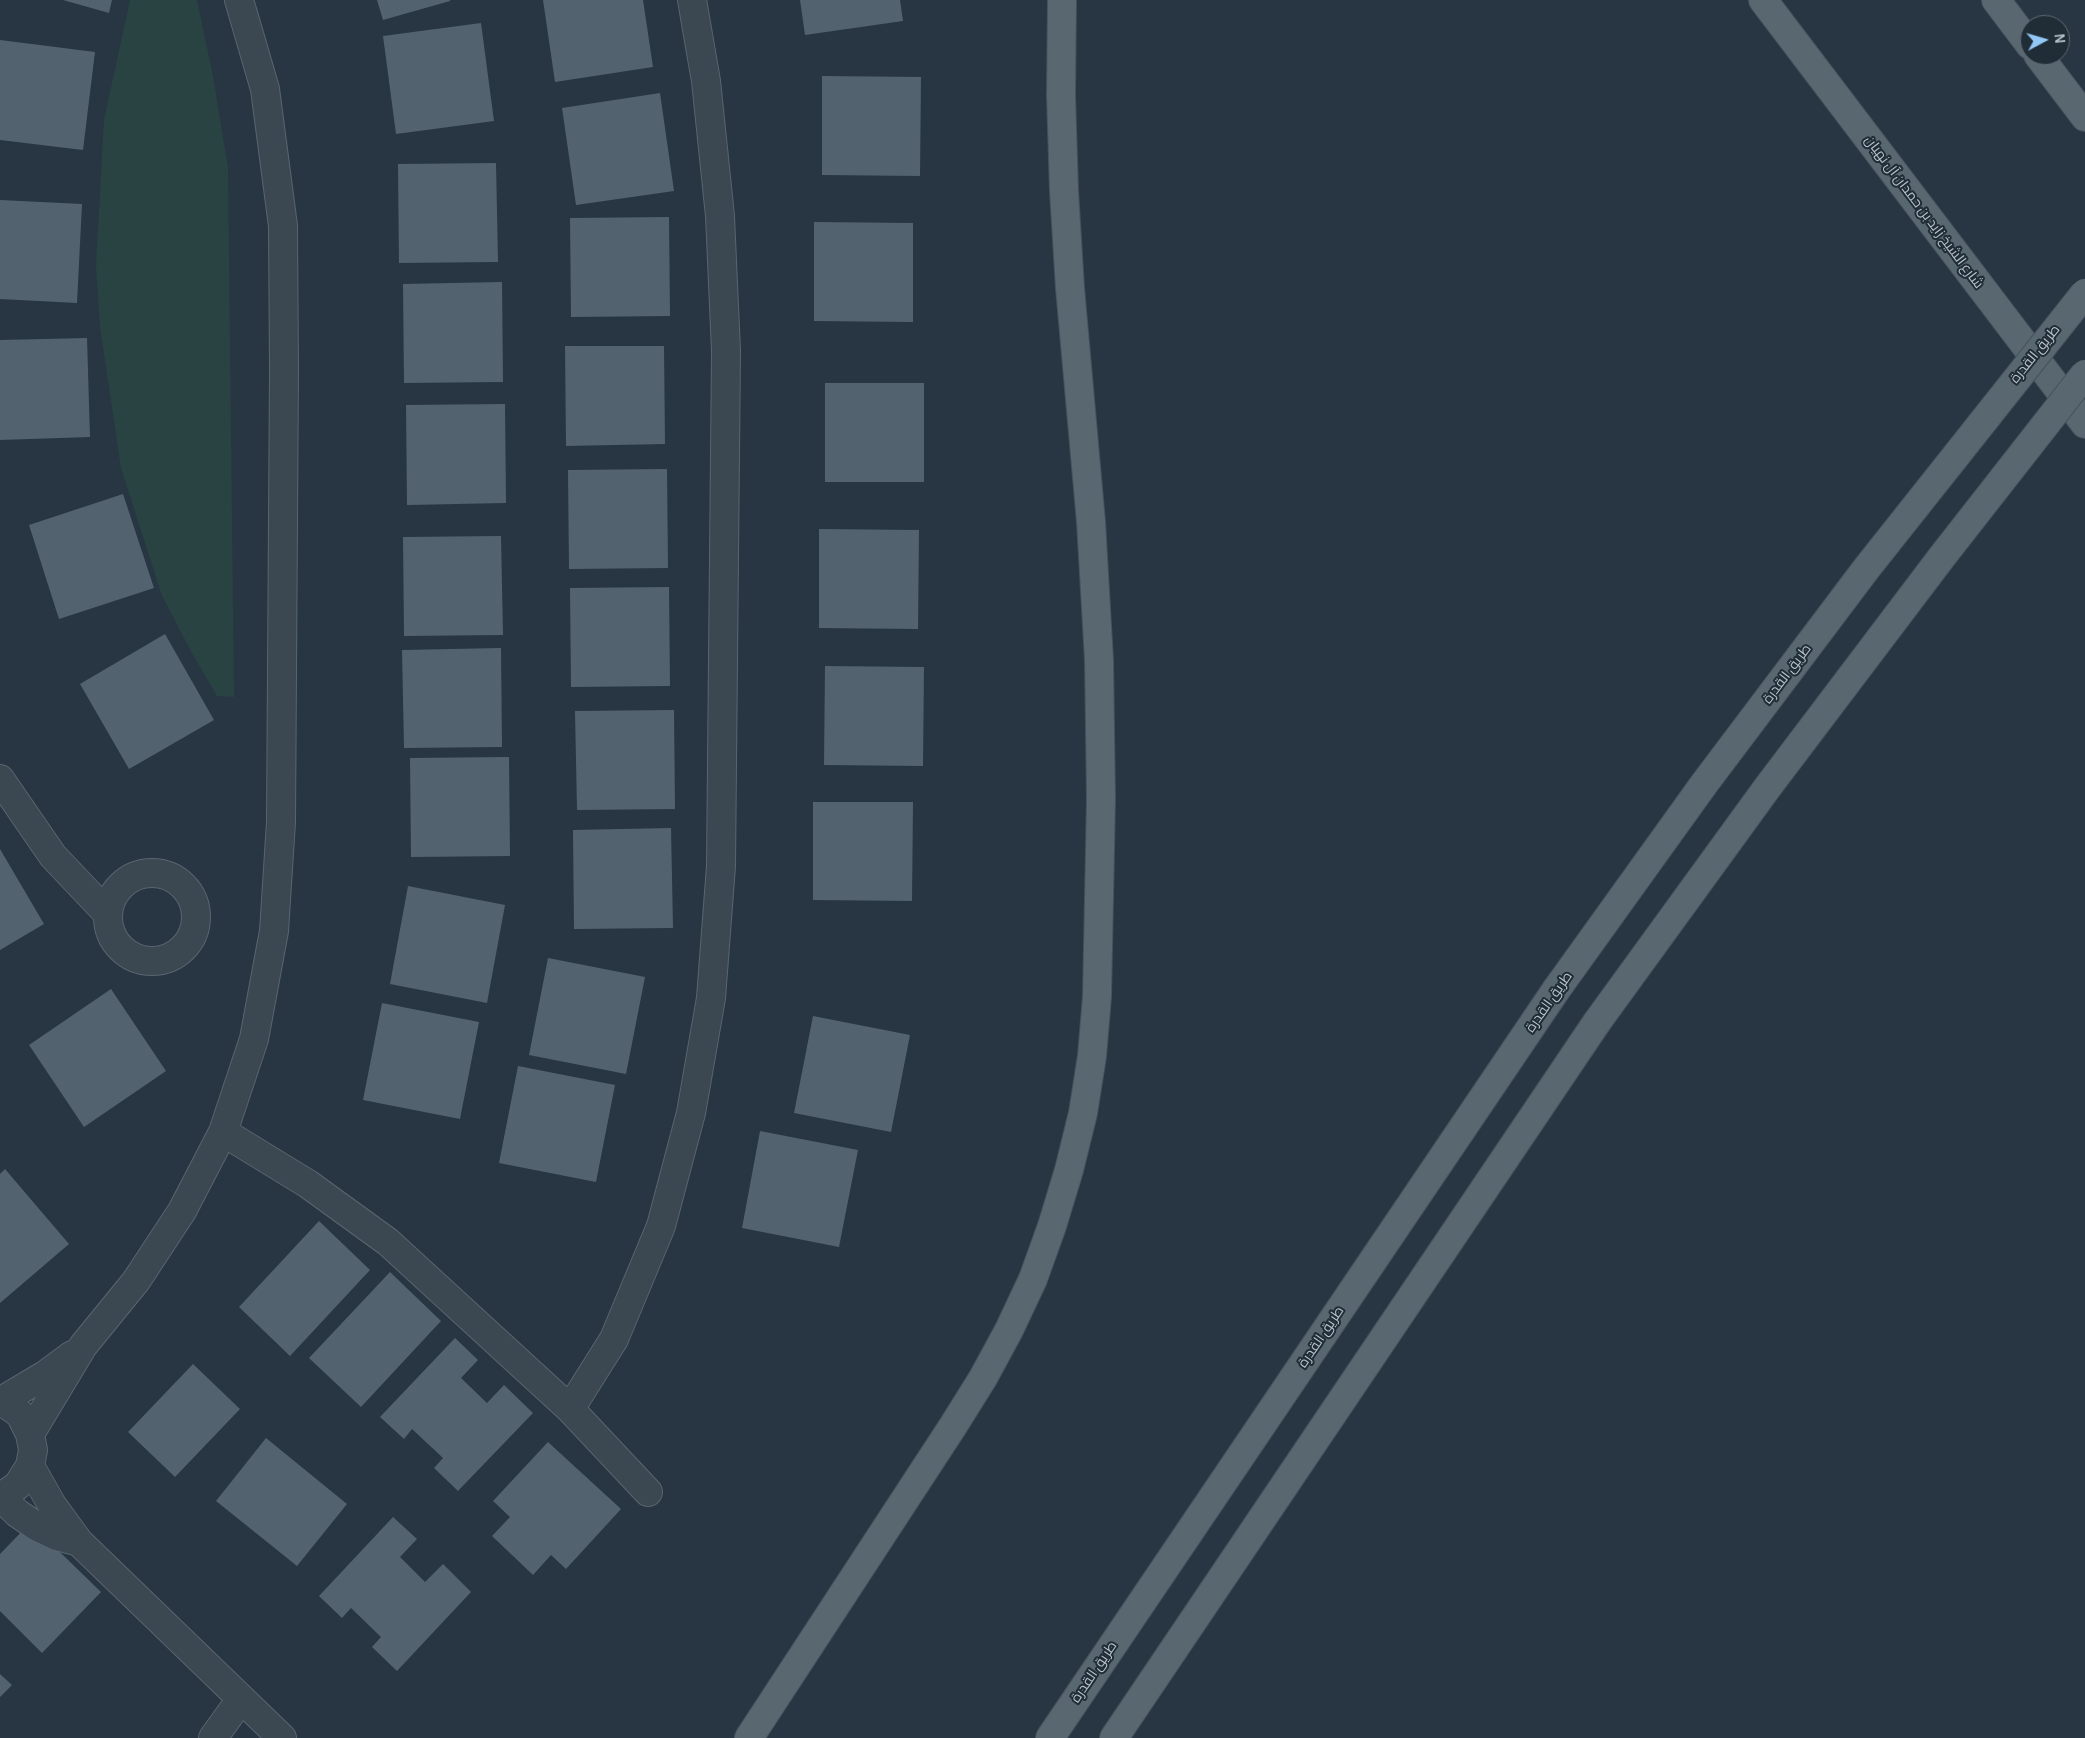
<!DOCTYPE html>
<meta charset="utf-8">
<style>
body{margin:0}
#map{position:relative;width:2085px;height:1738px;overflow:hidden;background:#273642;font-family:"Alegreya Sans",sans-serif}
canvas{display:block}
.north{position:absolute;left:2020px;top:15px;width:50px;height:50px;box-sizing:border-box;background:#202d37;border:1px solid #5d6972;border-radius:50%;rotate:84deg;font-size:14px;font-weight:700;line-height:20px;text-align:center;color:#b8c2cb}
.north::after{content:'';display:block;margin:auto;width:18px;height:22px;background:#92c7f6;clip-path:polygon(50% 0,100% 100%,50% 72%,0 100%)}
</style>
<div id="map">
<canvas width="2085" height="1738"></canvas>
<div class="north">N</div>
</div>
<script>
const ctx = document.querySelector('canvas').getContext('2d');
ctx.lineJoin = 'round';
function paint(path, color) { ctx.fillStyle = color; ctx.fill(path, 'evenodd'); }
const poly = rows => new Path2D(rows.map(r => 'M' + r).join(''));
function strokePath(path, color, width, dash) { ctx.strokeStyle = color; ctx.lineWidth = width; ctx.lineCap = dash ? 'butt' : 'round'; ctx.setLineDash(dash || []); ctx.stroke(path); }
function drawText(font, color, halo, rows, align = 'center') {
  ctx.font = font + ' "Alegreya Sans",Cairo,sans-serif'; ctx.lineWidth = 4; ctx.setLineDash([]); ctx.textBaseline = 'middle'; ctx.strokeStyle = halo; ctx.fillStyle = color; for (const [text, x, y, turn = 0] of rows) {
    ctx.save(); ctx.translate(x, y); ctx.rotate((+turn || 0) * Math.PI / 180); ctx.textAlign = isNaN(turn) ? turn : align; if (halo) ctx.strokeText(text, 0, 0); ctx.fillText(text, 0, 0); ctx.restore();
  }
}
const green = poly([
 [130,0,197,0,213,76,228,168,234,697,217,696,193,655,162,596,121,468,111,401,100,327,96,265,104,120]
]);
const building = poly([
 [63,0,112,0,109,13],
 [377,0,450,0,450,1,383,20],
 [543,0,643,0,653,67,555,82],
 [800,0,900,0,903,21,805,35],
 [481,23,494,121,396,134,383,36],
 [0,40,95,52,83,150,0,140],
 [822,76,921,77,920,176,822,175],
 [660,93,674,191,576,205,562,108],
 [496,163,498,262,399,263,398,164],
 [0,200,82,204,77,303,0,299],
 [669,217,670,316,571,317,570,218],
 [814,222,913,223,913,322,814,321],
 [502,282,503,382,404,383,403,284],
 [87,338,90,437,0,440,0,340],
 [565,346,664,346,665,444,566,446],
 [825,383,924,383,924,482,825,482],
 [505,404,506,503,407,505,406,405],
 [667,469,668,568,569,569,568,470],
 [123,494,154,588,59,619,29,525],
 [819,529,919,530,918,629,819,628],
 [501,536,503,635,404,636,403,537],
 [669,587,670,686,571,687,570,588],
 [165,634,214,720,129,769,80,684],
 [501,648,502,747,404,748,402,650],
 [825,666,924,667,923,766,824,765],
 [674,710,675,809,577,810,575,711],
 [509,757,510,856,411,857,410,758],
 [813,802,913,802,912,901,813,900],
 [671,828,673,928,574,929,573,830],
 [0,849,44,924,0,950],
 [408,886,505,905,487,1003,390,984],
 [548,958,645,977,626,1074,529,1055],
 [111,989,166,1071,84,1127,29,1045],
 [382,1003,479,1022,460,1119,363,1100],
 [813,1016,910,1035,891,1132,794,1113],
 [518,1066,615,1085,596,1182,499,1163],
 [760,1131,858,1150,839,1247,742,1228],
 [5,1169,69,1244,0,1303,0,1174],
 [319,1221,370,1270,290,1356,239,1307],
 [390,1272,441,1321,361,1407,309,1358],
 [455,1338,478,1360,461,1378,487,1403,504,1385,533,1413,458,1491,434,1468,443,1458,412,1429,404,1439,380,1417],
 [193,1364,240,1409,175,1477,128,1432],
 [266,1438,347,1504,297,1566,216,1501],
 [548,1442,621,1509,566,1569,551,1555,533,1575,492,1536,510,1517,493,1501],
 [393,1517,417,1539,400,1557,425,1582,443,1564,471,1592,397,1671,372,1647,381,1637,351,1608,342,1618,319,1596],
 [30,1523,101,1592,42,1653,0,1611,0,1554],
 [0,1674,12,1685,0,1697]
]);
const minor = poly([
 [0,779,53,856,107,913],
 '108 917a44 44 0 1 1 88 0a44 44 0 1 1-88 0Z',
 [223,1132,308,1184,388,1242,570,1409,648,1492],
 [570,1409,614,1339,661,1226,691,1113,711,998,721,866,726,351,720,216,706,81,692,0],
 [30,1466,52,1505,79,1542,282,1738],
 [1,1497,17,1513,36,1526,57,1536,79,1542],
 [213,1738,241,1699]
]);
const tertiary = poly([
 [0,1400,20,1414,30,1434,33,1450,30,1466,18,1485,0,1498],
 [3,1400,45,1375,72,1355],
 [30,1434,83,1346,136,1281,182,1211,223,1132,254,1039,274,931,281,822,284,370,283,226,265,89,239,0]
]);
const primary = poly([
 [1763,0,2085,424],
 [1996,0,2030,45],
 [2038,55,2085,117],
 [749,1738,953,1426,983,1378,1009,1330,1033,1279,1052,1226,1069,1170,1083,1113,1092,1056,1097,997,1101,799,1099,660,1091,522,1070,288,1064,191,1061,95,1062,0],
 [1050,1738,1556,990],
 [1114,1738,1597,1022]
]);
const primaryBridge = poly([
 [1556,990,1704,784,1866,569,2085,293],
 [1597,1022,1767,788,1941,558,2085,374]
]);
const streetNames = [
 ["شارع الشيخ زايد بن حمدان آل نهيان",1924,212,53],
 ["طريق القدرة",2035,354,-51],
 ["طريق القدرة",1787,674,-53],
 ["طريق القدرة",1549,1002,-55],
 ["طريق القدرة",1321,1337,-56],
 ["طريق القدرة",1094,1672,-56]
];
paint(green, '#294342');
paint(building, '#52636f');
strokePath(minor, '#59656f', 30);
strokePath(tertiary, '#59656f', 30);
strokePath(primary, '#45515b', 30);
strokePath(minor, '#3b4851', 28);
strokePath(tertiary, '#3b4851', 28);
strokePath(primary, '#596771', 28);
strokePath(primaryBridge, '#45515b', 30, []);
strokePath(primaryBridge, '#596771', 28);
drawText('14px', '#b8c2cb', '#202d37', streetNames);
</script>
